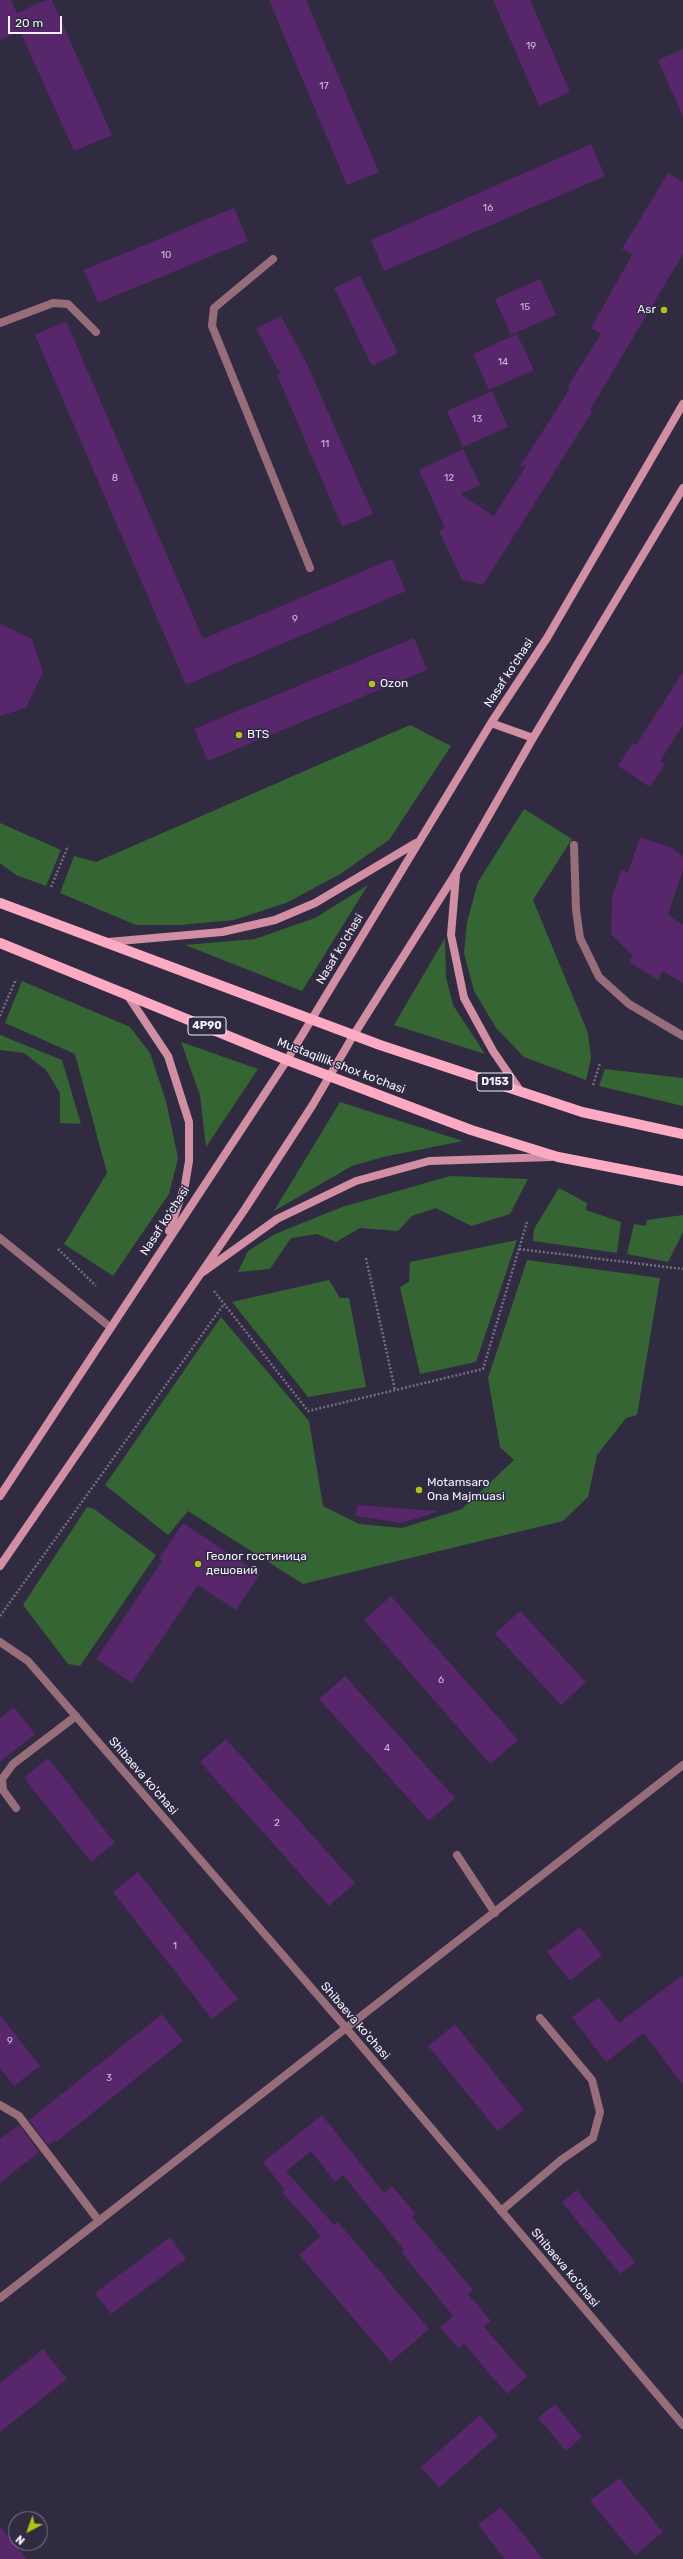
<!DOCTYPE html>
<meta charset="utf-8">
<style>
body{margin:0}
#map{position:relative;width:683px;height:2559px;overflow:hidden;background:#302b41;font-family:Rubik,sans-serif}
canvas{display:block}
.north{position:absolute;left:8px;top:2511px;width:40px;height:40px;box-sizing:border-box;background:#302b41;border:1px solid #7e7a8c;border-radius:50%;rotate:221deg;font-size:11px;font-weight:700;line-height:16px;text-align:center;color:#f3f1fd}
.north::after{content:'';display:block;margin:auto;width:14px;height:18px;background:#adc60f;clip-path:polygon(50% 0,100% 100%,50% 72%,0 100%)}
.scale{position:absolute;left:8px;top:16px;width:54px;height:18px;box-sizing:border-box;border:2px solid #f3f1fd;border-top:0;padding-left:5px;font-size:12px;line-height:14px;white-space:nowrap;color:#f3f1fd;-webkit-text-stroke:3px #302b41;paint-order:stroke}
</style>
<div id="map">
<canvas width="683" height="2559"></canvas>
<div class="north">N</div>
<div class="scale">20 m</div>
</div>
<script>
const ctx = document.querySelector('canvas').getContext('2d');
ctx.lineJoin = 'round';
function paint(path, color) { ctx.fillStyle = color; ctx.fill(path, 'evenodd'); }
const poly = rows => new Path2D(rows.map(r => 'M' + r).join(''));
function strokePath(path, color, width, dash) { ctx.strokeStyle = color; ctx.lineWidth = width; ctx.lineCap = dash ? 'butt' : 'round'; ctx.setLineDash(dash || []); ctx.stroke(path); }
function drawText(font, color, halo, rows, align = 'center') {
  ctx.font = font + ' Rubik,sans-serif'; ctx.lineWidth = 3; ctx.setLineDash([]); ctx.textBaseline = 'middle'; ctx.strokeStyle = halo; ctx.fillStyle = color; for (const [text, x, y, turn = 0] of rows) {
    ctx.save(); ctx.translate(x, y); ctx.rotate((+turn || 0) * Math.PI / 180); ctx.textAlign = isNaN(turn) ? turn : align; if (halo) ctx.strokeText(text, 0, 0); ctx.fillText(text, 0, 0); ctx.restore();
  }
}
const green = poly([
 [410,725,451,746,389,840,340,874,286,903,234,920,180,925,136,925,60,893,74,856,96,862],
 [524,809,572,839,533,900,588,1033,591,1058,586,1080,524,1057,496,1028,474,991,464,953,467,922,478,882],
 [0,823,61,850,46,886,16,875,0,863],
 [368,885,302,991,185,945,255,939,315,918],
 [445,938,446,977,453,1005,485,1054,394,1025],
 [22,981,130,1027,150,1053,166,1101,178,1158,169,1194,113,1276,64,1244,107,1173,75,1054,5,1023],
 [0,1035,62,1060,81,1124,60,1123,60,1093,46,1070,24,1053,0,1050],
 [181,1042,258,1069,206,1147,200,1095],
 [605,1069,683,1078,683,1106,599,1086],
 [340,1102,463,1141,383,1157,352,1166,274,1211],
 [450,1176,528,1179,510,1214,471,1226,436,1208,412,1216,398,1231,360,1228,336,1242,317,1234,291,1238,270,1269,238,1272,248,1251,275,1234,342,1207],
 [559,1188,587,1203,586,1210,621,1222,617,1253,533,1241,534,1229],
 [683,1215,683,1232,668,1262,627,1254,634,1224,646,1226,647,1220],
 [517,1240,476,1362,420,1374,400,1287,409,1282,410,1262],
 [527,1260,660,1278,637,1415,626,1418,597,1455,588,1497,563,1521,303,1584,188,1511,168,1535,105,1485,221,1317,309,1421,323,1506,359,1524,402,1528,462,1509,514,1460,500,1447,488,1378],
 [329,1280,340,1298,349,1298,366,1387,308,1397,232,1302],
 [87,1507,94,1509,156,1555,80,1666,68,1664,23,1605]
]);
const building = poly([
 [0,0,11,0,17,13,46,0,52,0,112,135,74,151,20,31,0,40],
 [269,0,306,0,379,172,347,185],
 [493,0,530,0,570,92,539,106],
 [683,49,683,117,658,60],
 [591,144,605,176,384,271,371,240],
 [668,173,683,182,683,254,590,410,592,412,483,585,462,580,439,531,445,528,419,470,463,449,480,485,460,494,494,516,527,464,519,468,561,403,570,387,568,386,601,334,591,328,632,255,622,249],
 [234,208,248,241,98,303,84,270],
 [360,276,398,353,372,366,334,288],
 [540,279,556,315,511,335,495,299],
 [281,316,307,364,373,514,342,527,277,375,280,374,256,328],
 [66,321,203,639,392,559,406,591,186,685,35,335],
 [517,334,534,370,489,390,473,354],
 [492,391,508,427,463,447,447,411],
 [0,624,32,639,43,672,26,708,0,716],
 [414,638,427,670,208,761,194,729],
 [683,672,683,725,660,761,665,764,650,787,618,766,633,743,636,745],
 [640,837,671,847,683,857,683,870,668,915,683,925,683,983,663,971,658,980,629,962,633,956,611,934,612,898,621,870,628,872],
 [357,1505,437,1511,437,1512,402,1523,356,1516],
 [183,1523,260,1574,236,1610,198,1585,132,1683,96,1659,162,1561,159,1559],
 [391,1596,518,1740,490,1764,364,1620],
 [520,1611,586,1682,561,1705,495,1634],
 [345,1676,455,1798,429,1821,319,1699],
 [14,1707,35,1734,0,1762,0,1718],
 [226,1739,355,1883,329,1906,200,1762],
 [48,1758,115,1843,91,1862,24,1778],
 [138,1872,238,1999,212,2019,113,1892],
 [580,1927,602,1955,570,1981,547,1952],
 [683,1975,683,2085,644,2033,606,2062,572,2017,599,1997,619,2023],
 [162,2014,183,2041,56,2142,55,2140,48,2145,29,2120],
 [0,2015,40,2066,14,2086,0,2068],
 [455,2024,524,2110,498,2131,428,2046],
 [322,2115,384,2193,392,2186,416,2214,412,2217,473,2290,468,2294,491,2321,484,2327,527,2376,507,2394,464,2344,458,2348,440,2327,453,2316,401,2252,404,2250,343,2175,335,2182,311,2151,286,2171,334,2225,338,2222,429,2329,391,2362,299,2255,321,2236,282,2192,285,2190,263,2162],
 [19,2125,39,2152,0,2183,0,2139],
 [577,2190,635,2262,620,2274,562,2202],
 [170,2237,186,2259,111,2314,95,2293],
 [43,2349,67,2379,0,2432,0,2383],
 [555,2404,582,2437,566,2451,538,2418],
 [480,2415,498,2436,439,2488,421,2467],
 [619,2478,663,2532,635,2555,590,2501],
 [501,2507,543,2559,505,2559,478,2525],
 [0,2526,26,2559,0,2559]
]);
const path = poly([
 [51,887,68,846],
 [0,1016,16,979],
 [593,1085,600,1063],
 [58,1249,96,1286],
 [519,1249,683,1269],
 [366,1258,395,1390],
 [214,1291,308,1411,483,1369,527,1222],
 [0,1616,224,1304]
]);
const service = poly([
 [273,259,214,308,212,326,310,568],
 [0,323,53,303,68,304,96,332],
 [574,845,576,910,580,938,599,977,629,1004,683,1036],
 [0,1238,110,1327],
 [16,1808,3,1790,2,1779,13,1764,76,1716],
 [457,1855,495,1913],
 [0,2105,19,2116,99,2221],
 [501,2211,561,2160,593,2138,600,2112,592,2080,540,2018]
]);
const minor = poly([
 [0,1642,28,1661,347,2029,683,2425],
 [0,2298,683,1765]
]);
const secondary = poly([
 [491,723,533,738],
 [456,875,451,935,464,998,493,1051,519,1089],
 [108,942,222,932,275,920,315,903,416,843],
 [126,993,168,1056,189,1122,189,1161,185,1185,169,1231],
 [203,1272,277,1219,356,1181,429,1161,551,1157],
 [0,1496,287,1060,491,723,547,638,683,404],
 [0,1566,245,1209,312,1106,353,1036,456,873,533,738,683,488]
]);
const primary = poly([
 [0,903,380,1045,582,1112,683,1134],
 [0,943,287,1060,471,1130,558,1157,683,1181]
]);
const markers = [
 [664,310,4,"#adc60f"],
 [372,684,4,"#adc60f"],
 [239,735,4,"#adc60f"],
 [419,1490,4,"#adc60f"],
 [198,1564,4,"#adc60f"]
];
const numberNames = [
 ["19",531,46],
 ["17",324,86],
 ["16",488,208],
 ["10",166,255],
 ["15",525,307],
 ["14",503,362],
 ["13",477,419],
 ["11",325,444],
 ["8",115,478],
 ["12",449,478],
 ["9",295,619],
 ["6",441,1680],
 ["4",387,1748],
 ["2",277,1823],
 ["1",175,1946],
 ["9",10,2041],
 ["3",109,2078]
];
const shields = [
 [207,1026,38],
 [495,1082,36]
];
const shieldNames = [
 ["4P90",207,1026],
 ["D153",495,1082]
];
const poiNames = [
 ["Asr",656,310,"right"],
 ["Ozon",380,684],
 ["BTS",247,735],
 ["Motamsaro",427,1483],
 ["Ona Majmuasi",427,1497],
 ["Геолог гостиница",206,1557],
 ["дешовий",206,1571]
];
const streetNames = [
 ["Nasaf ko‘chasi",509,673,-57],
 ["Nasaf ko‘chasi",340,949,-59],
 ["Mustaqillik shox ko'chasi",341,1066,21],
 ["Nasaf ko‘chasi",165,1221,-57],
 ["Shibaeva ko'chasi",143,1776,49],
 ["Shibaeva ko'chasi",355,2021,49],
 ["Shibaeva ko'chasi",565,2268,50]
];
paint(green, '#356532');
paint(building, '#57266b');
strokePath(path, '#736f81', 2.5, [2, 2]);
strokePath(service, '#976d79', 8);
strokePath(minor, '#976d79', 8);
strokePath(secondary, '#d28fa3', 8);
strokePath(primary, '#ffaac3', 10);
for (const [x, y, r, color] of markers) { const dot = new Path2D(); dot.arc(x, y, r, 0, 2 * Math.PI); ctx.fillStyle = color; ctx.fill(dot); strokePath(dot, '#302b41', 1.5); }
drawText('10px', '#ccbed8', null, numberNames);
for (const [x, y, w] of shields) { const box = new Path2D(); box.roundRect(x - w / 2, y - 9, w, 18, 3); ctx.fillStyle = '#302b41'; ctx.fill(box); strokePath(box, '#f3f1fd', 1); }
drawText('bold 11px', '#f3f1fd', null, shieldNames);
drawText('12px', '#f3f1fd', '#302b41', poiNames, 'left');
drawText('12px', '#f3f1fd', '#302b41', streetNames);
</script>
